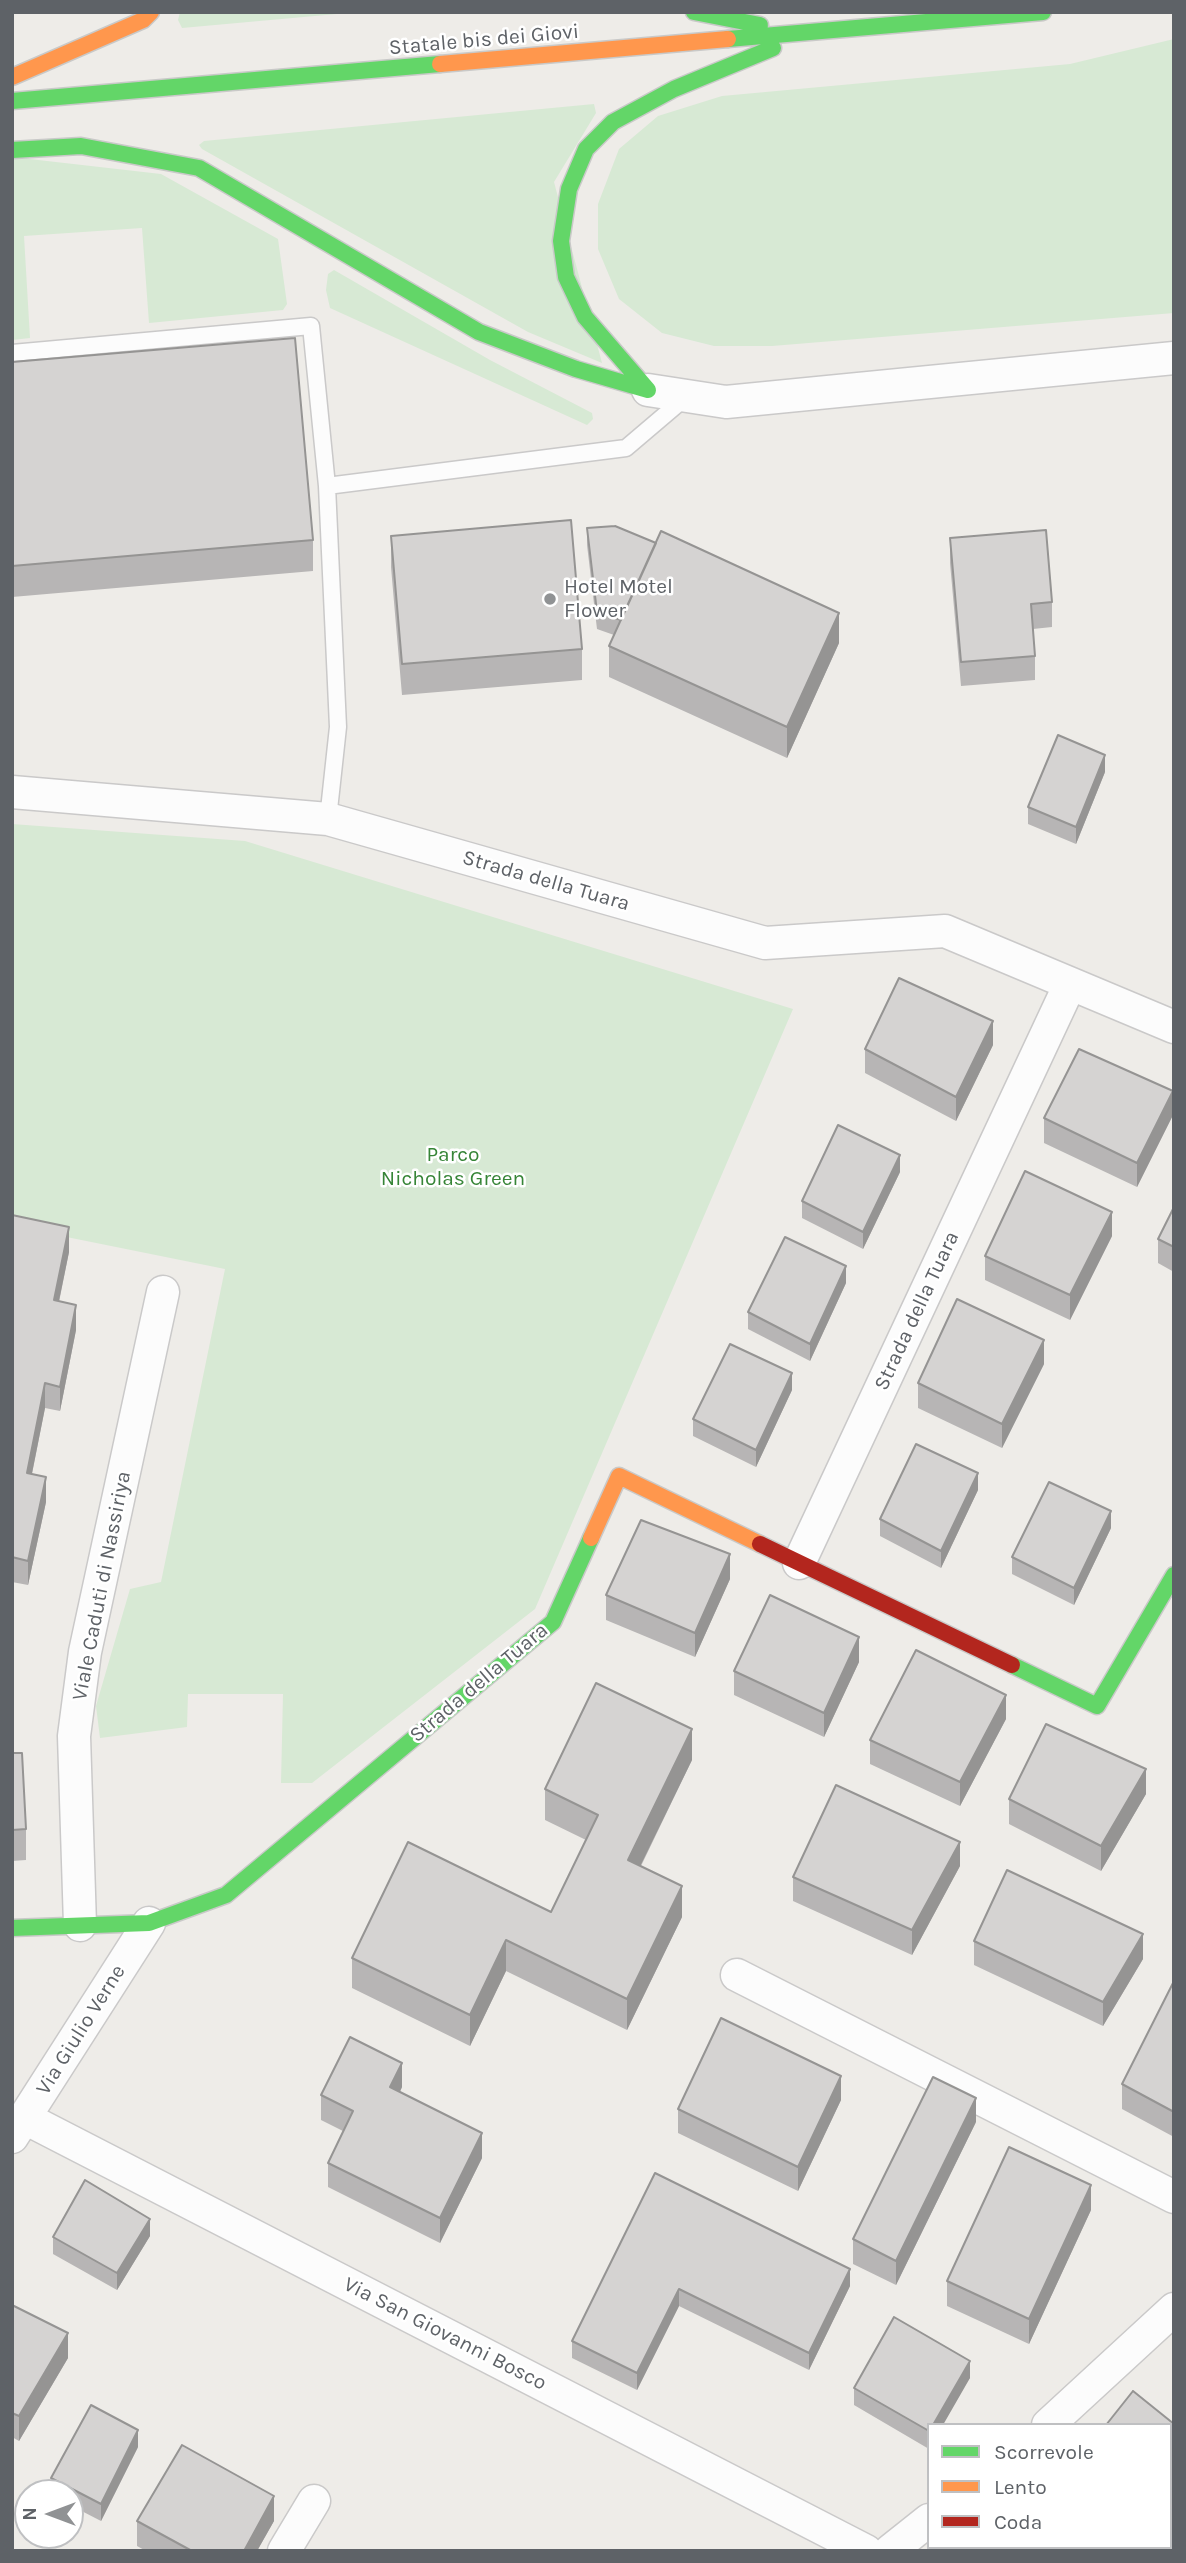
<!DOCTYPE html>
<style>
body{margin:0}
#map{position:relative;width:1186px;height:2563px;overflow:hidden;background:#eeece8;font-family:Karla,sans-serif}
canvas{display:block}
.frame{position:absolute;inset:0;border:14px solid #5e6267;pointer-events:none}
.legend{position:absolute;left:927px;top:2423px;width:245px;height:126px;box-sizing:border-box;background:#fff;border:2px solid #bfc0c2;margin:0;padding:9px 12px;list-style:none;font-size:21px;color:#5e6267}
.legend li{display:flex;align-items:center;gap:14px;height:35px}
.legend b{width:35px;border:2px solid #bfc0c2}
.north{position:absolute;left:14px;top:2479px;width:70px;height:70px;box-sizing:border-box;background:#fff;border:2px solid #bfc0c2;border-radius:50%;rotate:270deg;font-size:19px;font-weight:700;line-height:28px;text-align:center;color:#5e6267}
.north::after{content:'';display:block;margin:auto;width:24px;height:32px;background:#909294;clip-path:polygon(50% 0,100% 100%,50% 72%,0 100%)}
</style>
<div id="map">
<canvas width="1186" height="2563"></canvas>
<div class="frame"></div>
<ul class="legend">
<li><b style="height:9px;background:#63d668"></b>Scorrevole</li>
<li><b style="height:9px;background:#ff974d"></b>Lento</li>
<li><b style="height:9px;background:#b3261e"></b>Coda</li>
</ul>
<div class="north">N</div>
</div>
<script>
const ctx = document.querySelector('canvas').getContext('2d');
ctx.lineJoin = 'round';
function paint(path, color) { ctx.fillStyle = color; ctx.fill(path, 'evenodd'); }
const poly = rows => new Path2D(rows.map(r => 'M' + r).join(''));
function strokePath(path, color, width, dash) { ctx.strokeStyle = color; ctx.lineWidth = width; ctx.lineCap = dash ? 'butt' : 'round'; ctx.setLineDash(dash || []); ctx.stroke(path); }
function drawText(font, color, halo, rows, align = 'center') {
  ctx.font = font + ' Karla,sans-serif'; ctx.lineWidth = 5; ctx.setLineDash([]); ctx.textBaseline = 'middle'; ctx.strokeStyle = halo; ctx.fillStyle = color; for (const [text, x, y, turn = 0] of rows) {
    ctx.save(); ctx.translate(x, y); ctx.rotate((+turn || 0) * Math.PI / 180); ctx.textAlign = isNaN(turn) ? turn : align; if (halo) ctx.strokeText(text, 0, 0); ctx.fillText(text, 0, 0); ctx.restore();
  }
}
const green = poly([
 [180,12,359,12,182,28,178,20],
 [1174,39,1174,313,772,346,714,346,662,333,619,299,598,249,598,204,619,149,658,116,722,96,1070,64],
 [594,104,596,113,554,182,602,363,528,332,202,149,199,145,204,141],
 [12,157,161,174,278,239,287,304,283,310,149,323,142,228,24,236,30,338,12,340],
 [334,270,490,360,592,413,593,419,587,425,330,308,326,290,328,274],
 [12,824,245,841,793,1009,535,1609,312,1783,281,1783,283,1694,188,1694,187,1727,100,1738,96,1706,130,1589,161,1582,225,1269,12,1226]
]);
const lane = poly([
 [12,353,311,326,327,486,338,727,328,819],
 [327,486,626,448,686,397]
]);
const street = poly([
 [648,390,726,402,1174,358],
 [12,792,328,819,765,943,945,931,1174,1027],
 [799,1563,1070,984],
 [80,1925,74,1736,85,1652,163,1292],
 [737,1975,1174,2197],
 [25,2118,866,2551],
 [12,2137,149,1923],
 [1048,2425,1174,2309],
 [284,2551,314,2501],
 [890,2551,929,2520]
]);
const fast = poly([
 [694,12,760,25],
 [728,39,1043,12],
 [12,101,440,64],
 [12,150,81,146,199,168,479,332,576,369,648,390],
 [648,390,585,317,566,277,561,241,569,189,586,149,613,122,674,89,773,48],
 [1012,1665,1097,1706,1174,1575],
 [12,1928,149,1923,226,1895,553,1622,591,1538]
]);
const slow = poly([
 [440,64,728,39],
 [12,77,143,20,151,12],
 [591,1538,619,1476,760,1544]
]);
const jam = poly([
 [760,1544,1012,1665]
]);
const wall = poly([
 [12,362,313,540,313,571,12,597],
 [587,528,839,643,787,758,609,677,609,646,614,635,597,629,587,545],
 [391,536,582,649,582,680,402,695,391,567],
 [950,538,1052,602,1052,627,1033,629,1035,656,1035,680,961,686,950,563],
 [1105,772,1076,844,1028,824,1028,807],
 [993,1045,956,1121,865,1073,865,1049],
 [1173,1115,1137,1187,1044,1143,1044,1118],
 [900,1172,863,1249,802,1218,802,1201],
 [1174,1207,1174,1272,1158,1263,1158,1239],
 [12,1215,69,1252,59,1302,76,1330,60,1411,45,1408,32,1474,46,1502,28,1585,12,1582],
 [1112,1236,1070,1320,985,1280,985,1256],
 [846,1283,810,1361,748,1329,748,1312],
 [1044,1364,1002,1448,918,1408,918,1383],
 [792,1390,756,1467,693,1436,693,1419],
 [978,1490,941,1568,880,1536,880,1519],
 [1111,1528,1074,1605,1012,1574,1012,1557],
 [730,1579,695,1657,606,1620,606,1595],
 [859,1662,824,1737,734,1695,734,1671],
 [1006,1719,960,1806,870,1764,870,1740],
 [12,1753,26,1829,26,1860,12,1861],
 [692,1760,641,1866,682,1917,627,2030,506,1971,470,2046,352,1988,352,1958,551,1912,586,1840,545,1820,545,1789],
 [1146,1794,1101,1871,1009,1824,1009,1799],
 [960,1866,912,1955,793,1901,793,1877],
 [974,1941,1143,1959,1103,2026,974,1965],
 [1174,1981,1174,2137,1122,2109,1122,2084],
 [402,2087,400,2092,482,2158,440,2243,328,2187,328,2163,343,2131,321,2120,321,2095],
 [841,2100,798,2191,678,2133,678,2109],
 [976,2122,896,2285,853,2264,853,2239],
 [655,2173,850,2286,809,2370,679,2306,637,2390,572,2358,572,2341],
 [1091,2210,1029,2344,947,2306,947,2281],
 [150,2236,117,2290,53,2254,53,2237],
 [12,2305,68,2358,19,2441,12,2437],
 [970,2378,929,2425,929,2449,854,2405,854,2388],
 [138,2447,101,2521,70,2505,70,2493,51,2493,51,2478],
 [137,2521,274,2521,257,2551,146,2551,137,2546],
 [1036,2547,1130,2547,1127,2551,1089,2551,1087,2550,1087,2551,1040,2551]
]);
const shadedWall = poly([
 [839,613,839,643,787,758,787,727],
 [1105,755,1105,772,1076,844,1076,827],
 [993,1021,993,1045,956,1121,956,1097],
 [1173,1091,1173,1115,1137,1187,1137,1163],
 [900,1155,900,1172,863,1249,863,1232],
 [1112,1212,1112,1236,1070,1320,1070,1295],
 [69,1227,69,1252,54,1325,54,1300],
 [846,1266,846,1283,810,1361,810,1344],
 [76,1305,76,1330,60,1411,60,1387],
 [1044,1340,1044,1364,1002,1448,1002,1424],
 [792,1373,792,1390,756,1467,756,1450],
 [45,1383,45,1408,27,1498,27,1473],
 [978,1473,978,1490,941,1568,941,1551],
 [46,1477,46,1502,28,1585,28,1561],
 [1111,1511,1111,1528,1074,1605,1074,1588],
 [730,1554,730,1579,695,1657,695,1633],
 [859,1637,859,1662,824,1737,824,1713],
 [1006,1695,1006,1719,960,1806,960,1782],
 [692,1729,692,1760,628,1891,628,1860],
 [1146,1769,1146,1794,1101,1871,1101,1846],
 [960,1842,960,1866,912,1955,912,1930],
 [682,1886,682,1917,627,2030,627,1999],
 [1143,1934,1143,1959,1103,2026,1103,2002],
 [506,1940,506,1971,470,2046,470,2015],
 [402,2063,402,2087,390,2112,390,2087],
 [841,2076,841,2100,798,2191,798,2167],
 [976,2098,976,2122,896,2285,896,2261],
 [482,2133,482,2158,440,2243,440,2218],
 [1091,2185,1091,2210,1029,2344,1029,2319],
 [150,2219,150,2236,117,2290,117,2273],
 [850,2269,850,2286,809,2370,809,2353],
 [679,2289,679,2306,637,2390,637,2373],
 [68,2333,68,2358,19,2441,19,2416],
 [970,2361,970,2378,943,2425,933,2425],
 [138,2430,138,2447,101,2521,101,2504],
 [1174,2468,1174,2492,1170,2496,1170,2472],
 [274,2496,274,2521,257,2551,244,2551],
 [1070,2547,1087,2547,1087,2551,1068,2551],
 [1112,2547,1130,2547,1127,2551,1112,2551]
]);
const building = poly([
 [295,338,313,540,12,566,12,362,295,338],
 [571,520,582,649,402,664,391,536,571,520],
 [615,526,656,543,621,620,597,612,587,528,615,526],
 [1046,530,1052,602,1031,604,1035,656,961,662,950,538,1046,530],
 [661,531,839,613,787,727,609,646,661,531],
 [1058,735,1105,755,1076,827,1028,807,1058,735],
 [899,978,993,1021,956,1097,865,1049,899,978],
 [1079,1049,1173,1091,1137,1163,1044,1118,1079,1049],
 [838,1125,900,1155,863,1232,802,1201,838,1125],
 [1025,1171,1112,1212,1070,1295,985,1256,1025,1171],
 [1174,1207,1174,1247,1158,1239,1174,1207],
 [12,1215,69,1227,54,1300,76,1305,60,1387,45,1383,27,1473,46,1477,28,1561,12,1557,12,1215],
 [785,1237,846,1266,810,1344,748,1312,785,1237],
 [957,1299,1044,1340,1002,1424,918,1383,957,1299],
 [730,1344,792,1373,756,1450,693,1419,730,1344],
 [916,1444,978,1473,941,1551,880,1519,916,1444],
 [1049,1482,1111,1511,1074,1588,1012,1557,1049,1482],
 [641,1520,730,1554,695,1633,606,1595,641,1520],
 [770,1595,859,1637,824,1713,734,1671,770,1595],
 [916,1650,1006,1695,960,1782,870,1740,916,1650],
 [596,1683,692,1729,628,1860,682,1886,627,1999,506,1940,470,2015,352,1958,408,1842,551,1912,598,1815,545,1789,596,1683],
 [1046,1724,1146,1769,1101,1846,1009,1799,1046,1724],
 [12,1753,22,1753,26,1829,12,1830,12,1753],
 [836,1785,960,1842,912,1930,793,1877,836,1785],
 [1007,1870,1143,1934,1103,2002,974,1941,1007,1870],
 [1174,1981,1174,2112,1122,2084,1174,1981],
 [721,2018,841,2076,798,2167,678,2109,721,2018],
 [350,2037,402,2063,390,2087,482,2133,440,2218,328,2163,353,2111,321,2095,350,2037],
 [933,2077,976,2098,896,2261,853,2239,933,2077],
 [1009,2147,1091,2185,1029,2319,947,2281,1009,2147],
 [655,2173,850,2269,809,2353,679,2289,637,2373,572,2341,655,2173],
 [85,2180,150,2219,117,2273,53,2237,85,2180],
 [12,2305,68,2333,19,2416,12,2413,12,2305],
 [894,2317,970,2361,933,2425,929,2425,929,2431,854,2388,894,2317],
 [1133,2391,1174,2424,1174,2468,1170,2472,1170,2425,1106,2425,1133,2391],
 [91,2405,138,2430,101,2504,51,2478,91,2405],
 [182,2445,274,2496,244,2551,192,2551,137,2521,182,2445],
 [960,2547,978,2547,983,2551,957,2551,960,2547]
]);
const markers = [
 [550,599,7,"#909294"]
];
const streetNames = [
 ["Statale bis dei Giovi",484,40,-5],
 ["Strada della Tuara",546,881,16],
 ["Strada della Tuara",917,1311,-65],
 ["Viale Caduti di Nassiriya",102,1586,-79],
 ["Strada della Tuara",479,1683,-40],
 ["Via Giulio Verne",81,2030,-58],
 ["Via San Giovanni Bosco",445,2334,27]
];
const poiNames = [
 ["Hotel Motel",564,587],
 ["Flower",564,611]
];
const parkNames = [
 ["Parco",453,1155],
 ["Nicholas Green",453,1179]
];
paint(green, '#d7e9d4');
strokePath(lane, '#cac9c9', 19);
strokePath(street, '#cac9c9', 35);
strokePath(fast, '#c9c9c8', 19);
strokePath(slow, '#c9c9c8', 19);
strokePath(jam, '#c9c9c8', 19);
strokePath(lane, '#fcfcfc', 16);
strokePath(street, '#fcfcfc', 32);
strokePath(fast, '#63d668', 16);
strokePath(slow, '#ff974d', 16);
strokePath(jam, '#b3261e', 16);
paint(wall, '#b7b5b5');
paint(shadedWall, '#959493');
paint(building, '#d5d3d2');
strokePath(building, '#959493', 2);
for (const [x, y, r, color] of markers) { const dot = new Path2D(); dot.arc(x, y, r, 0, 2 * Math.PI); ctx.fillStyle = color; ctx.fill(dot); strokePath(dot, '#fff', 2.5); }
drawText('21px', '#5e6267', '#fff', streetNames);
drawText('21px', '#5e6267', '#fff', poiNames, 'left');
drawText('21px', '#368537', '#fff', parkNames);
</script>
